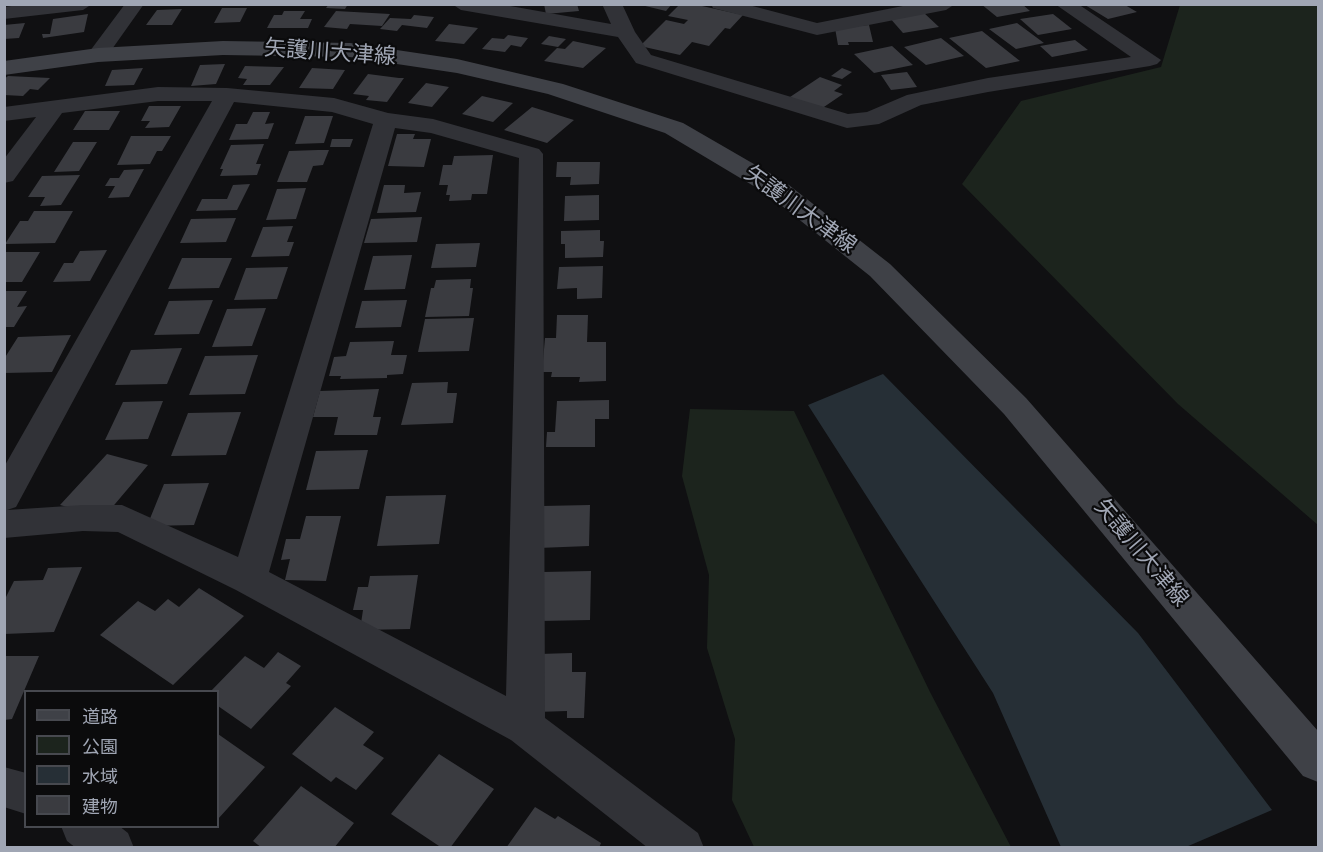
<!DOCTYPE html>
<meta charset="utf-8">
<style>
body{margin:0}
#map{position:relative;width:1323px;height:852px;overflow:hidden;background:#101012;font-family:"PT Sans Narrow","Noto Sans JP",sans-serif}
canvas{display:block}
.frame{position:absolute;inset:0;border:6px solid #a0a6b4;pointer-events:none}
.legend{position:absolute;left:24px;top:690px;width:195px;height:138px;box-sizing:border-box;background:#0b0b0c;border:2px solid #47494f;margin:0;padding:8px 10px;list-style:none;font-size:18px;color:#a0a6b4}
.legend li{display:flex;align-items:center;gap:12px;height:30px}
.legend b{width:30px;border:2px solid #47494f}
</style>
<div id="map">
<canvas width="1323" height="852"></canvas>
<div class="frame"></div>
<ul class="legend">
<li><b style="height:8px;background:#3f4147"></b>道路</li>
<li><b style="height:16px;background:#1c241d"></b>公園</li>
<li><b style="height:16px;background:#262f36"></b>水域</li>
<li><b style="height:16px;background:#3a3b40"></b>建物</li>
</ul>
</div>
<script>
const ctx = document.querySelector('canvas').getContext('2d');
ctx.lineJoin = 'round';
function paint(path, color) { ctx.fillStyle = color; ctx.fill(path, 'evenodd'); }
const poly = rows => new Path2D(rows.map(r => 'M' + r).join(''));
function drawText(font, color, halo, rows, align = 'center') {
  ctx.font = font + ' "PT Sans Narrow","Noto Sans JP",sans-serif'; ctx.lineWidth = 4.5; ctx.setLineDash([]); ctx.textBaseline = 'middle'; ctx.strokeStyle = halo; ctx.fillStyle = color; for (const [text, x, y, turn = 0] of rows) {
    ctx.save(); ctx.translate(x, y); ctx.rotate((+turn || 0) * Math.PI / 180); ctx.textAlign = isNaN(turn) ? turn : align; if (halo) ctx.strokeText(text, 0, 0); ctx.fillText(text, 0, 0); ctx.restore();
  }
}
const green = poly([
 [1180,5,1318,5,1318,525,1178,404,962,184,1021,101,1161,67],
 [690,409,794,411,930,692,1011,847,754,847,732,800,735,739,707,648,709,575,682,476]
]);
const water = poly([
 [883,374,1138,633,1272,810,1186,847,1061,847,993,693,808,405]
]);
const building = poly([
 [329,4,348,4,345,9,326,8],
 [544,4,577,4,579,11,546,14],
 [637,4,672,4,666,11],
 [680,4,693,4,743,15,730,29,725,28,709,46,692,42,680,55,640,46,666,20,684,24,688,20,668,16],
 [981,4,1022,4,1030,11,997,17],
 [1085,5,1125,5,1137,12,1108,19],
 [222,8,247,8,240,22,214,23],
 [182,9,172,25,146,25,157,10],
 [284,11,305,11,300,19,312,19,308,28,267,28,274,15,282,15],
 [336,11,390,14,382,26,350,24,347,29,324,27],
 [923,12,939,27,903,33,889,17],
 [88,14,84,32,43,38,42,34,50,34,53,19],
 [1053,14,1072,29,1038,35,1020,19],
 [414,15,434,17,427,28,402,25,397,31,380,29,390,18,411,19],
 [25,23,19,38,4,39,4,25],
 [1017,23,1044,43,1016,49,989,29],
 [449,24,478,28,464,44,435,41],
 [869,25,873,42,848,42,849,45,838,45,835,28],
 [982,31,1020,61,986,68,949,38],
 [508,35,528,38,521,47,511,45,505,52,482,49,492,38,504,39],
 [549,36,566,39,558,47,541,44],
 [941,38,964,56,926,65,904,47],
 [1075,40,1088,50,1052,57,1040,46],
 [573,41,606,48,583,68,544,61,557,48,565,49],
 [892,46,913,65,874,73,854,54],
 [225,64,216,84,191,86,200,65],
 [245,66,280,67,284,67,270,85,243,85,247,79,238,78],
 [143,68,134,85,105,86,112,70],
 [312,68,345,70,333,89,299,88],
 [842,68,852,72,842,79,831,76],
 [907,72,917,87,891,90,881,75],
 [368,74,399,78,404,78,387,102,366,100,369,96,353,94],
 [8,76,50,78,38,90,30,89,23,96,4,95,4,79],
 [820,77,842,85,834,91,843,94,821,109,790,97],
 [426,83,449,87,432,107,408,103],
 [482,96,513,103,493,122,462,114],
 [149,106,181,106,169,127,145,128,150,121,141,121],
 [532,107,574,120,547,143,504,130],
 [85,111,120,111,109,130,73,130],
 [253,112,270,112,265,124,274,123,268,139,229,140,236,124,247,124],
 [305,116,333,116,324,143,295,144],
 [397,134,415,134,413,139,431,139,424,167,388,166],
 [131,136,171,136,162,151,157,151,150,164,117,165],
 [332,139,353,139,350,147,330,147],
 [73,142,97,142,79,171,54,172],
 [264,144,256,164,261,164,257,175,220,176,223,169,220,169,231,145],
 [318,150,329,150,323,165,313,166,307,182,277,182,289,151],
 [493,155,487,194,472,194,471,200,449,201,450,195,446,195,448,185,439,185,443,165,452,165,454,156],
 [557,162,600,162,599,184,570,185,571,177,556,177],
 [144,169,129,197,108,198,115,186,105,186,110,178,119,178,124,170],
 [80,175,61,205,40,206,45,197,28,197,42,176],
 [250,184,237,210,196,211,202,199,227,199,233,185],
 [384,185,405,185,404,193,421,192,416,212,377,213],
 [306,188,296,219,266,220,277,189],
 [599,195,599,220,564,221,565,196],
 [34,211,73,211,55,243,5,244,20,221,28,221],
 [422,217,417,242,364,243,371,219],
 [236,218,226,242,180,243,191,219],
 [293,226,287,242,294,242,289,256,251,257,263,227],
 [600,230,600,241,604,241,603,257,565,258,565,244,561,244,561,231],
 [480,243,476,267,431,268,436,244],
 [107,250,90,281,53,282,64,263,73,263,80,251],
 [4,252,40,252,22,282,4,282],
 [412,255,405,289,364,290,373,256],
 [182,258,232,258,219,288,168,289],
 [603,266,602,298,577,299,577,288,557,289,559,267],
 [288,267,277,299,234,300,246,268],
 [471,279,470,288,473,288,469,316,425,317,431,288,434,288,436,280],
 [4,291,27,291,17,307,27,306,14,327,4,327],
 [213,300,199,334,154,335,169,301],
 [407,300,401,327,355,328,362,301],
 [266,308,252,346,212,347,227,309],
 [557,315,588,315,587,342,606,342,606,381,579,382,580,377,551,377,552,372,542,372,545,338,556,338],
 [474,318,469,351,418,352,425,319],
 [71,335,52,372,4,373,4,359,18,337],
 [394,341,391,355,407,355,403,374,387,375,387,378,340,379,341,376,329,376,334,357,346,356,350,342],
 [182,348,167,384,115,385,131,350],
 [258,355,245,394,189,395,205,356],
 [448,382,447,393,457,393,453,423,401,425,412,383],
 [379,389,373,417,381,417,377,435,334,435,338,417,313,417,320,391],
 [609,400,609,419,595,419,595,447,546,447,547,432,555,432,557,401],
 [163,401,148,439,105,440,123,402],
 [241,412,226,455,171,456,188,413],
 [368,450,359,489,306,490,316,451],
 [107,454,148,465,104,517,60,505],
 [209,483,194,525,147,526,164,484],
 [446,495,439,544,377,546,386,496],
 [590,505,589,546,538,548,542,506],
 [306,516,341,516,326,581,285,580,290,559,281,560,286,539,300,539],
 [82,567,54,632,4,634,4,601,14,581,43,580,48,568],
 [591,571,590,620,540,621,543,572],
 [418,575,410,629,360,630,363,610,353,610,358,587,368,587,370,576],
 [199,588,244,616,173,685,100,635,138,601,155,611,168,599,179,607],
 [278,652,301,666,286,683,291,686,251,729,218,706,218,692,210,692,245,656,264,668],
 [572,653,572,672,586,672,584,718,567,718,567,711,536,712,539,654],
 [4,656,39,656,12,719,4,720],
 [335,707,374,732,363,745,384,758,356,790,336,777,331,782,292,754],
 [218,734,265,767,218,819],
 [439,754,494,789,450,848,442,848,391,814],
 [301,786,354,823,334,848,262,848,253,841],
 [535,807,555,819,558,816,601,843,599,848,506,848]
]);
const street = poly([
 [26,4,92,4,83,10,4,19,4,7,26,4],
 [125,4,144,4,105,59,91,59,87,55,125,4],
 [452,4,499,4,611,24,602,4,622,4,635,32,651,55,848,114,867,112,907,95,988,78,1131,57,1055,4,1078,4,1161,60,1157,64,1150,66,988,92,921,105,879,124,847,128,636,63,618,37,461,10,452,4],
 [711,4,745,4,817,23,913,4,955,4,946,10,817,35,713,8,711,4],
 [158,87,227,88,334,98,388,113,433,119,539,149,543,154,545,718,698,833,704,848,648,848,511,740,236,590,118,532,83,531,4,538,4,467,212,101,158,101,62,113,13,181,4,183,4,159,36,117,4,121,4,107,158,87],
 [234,102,332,112,373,124,238,557,122,505,83,505,7,510,16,507,234,102],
 [395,128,431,133,519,158,506,696,269,572,395,128],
 [4,767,26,773,26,814,4,807,4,767],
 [61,826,119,826,128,833,134,848,76,848,67,841,61,826]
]);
const secondary = poly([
 [223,41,350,43,457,59,563,84,683,123,785,182,890,264,1026,398,1318,731,1318,782,1303,776,1004,414,870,276,767,194,665,133,548,94,457,73,350,57,223,55,98,62,4,75,4,61,98,48,223,41]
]);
const streetNames = [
 ["矢護川大津線",330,53,4],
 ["矢護川大津線",800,210,36],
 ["矢護川大津線",1141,553,50]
];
paint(green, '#1c241d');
paint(water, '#262f36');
paint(building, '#3a3b40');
paint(street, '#313237');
paint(secondary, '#3f4147');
drawText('22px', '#a0a6b4', '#0b0b0c', streetNames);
</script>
